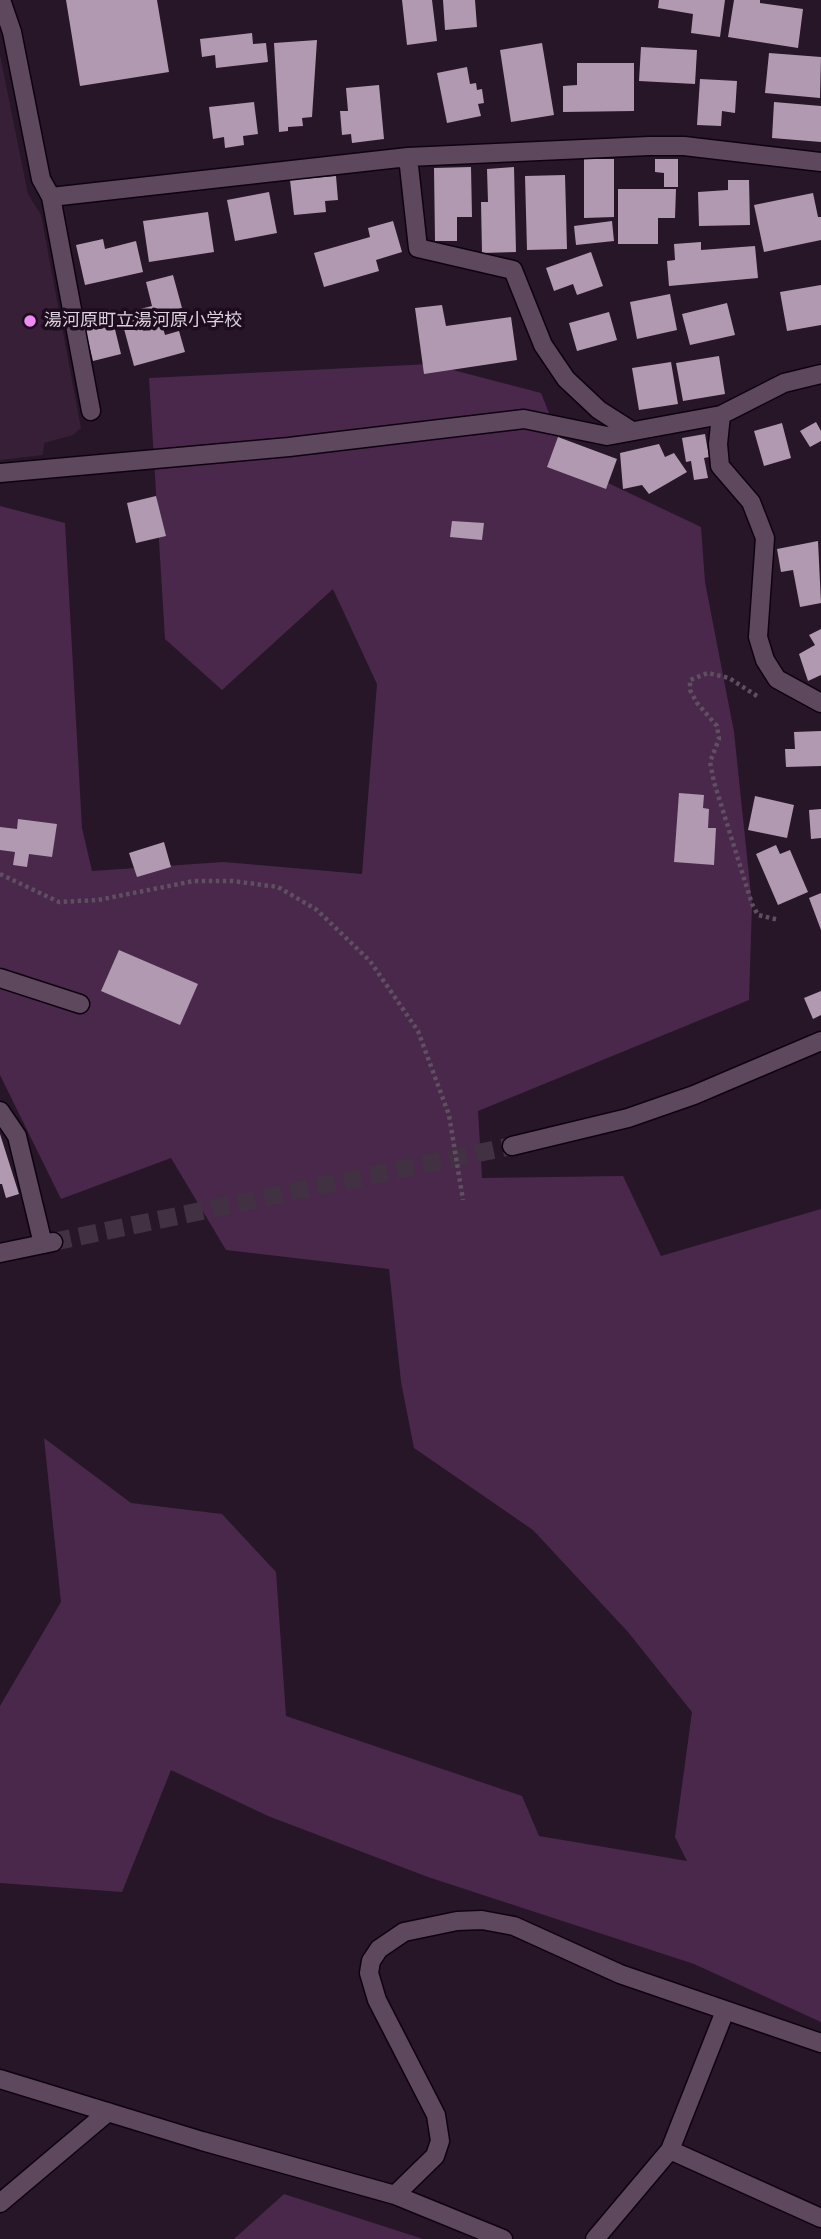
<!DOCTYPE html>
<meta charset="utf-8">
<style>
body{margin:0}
canvas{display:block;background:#271528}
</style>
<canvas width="821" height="2239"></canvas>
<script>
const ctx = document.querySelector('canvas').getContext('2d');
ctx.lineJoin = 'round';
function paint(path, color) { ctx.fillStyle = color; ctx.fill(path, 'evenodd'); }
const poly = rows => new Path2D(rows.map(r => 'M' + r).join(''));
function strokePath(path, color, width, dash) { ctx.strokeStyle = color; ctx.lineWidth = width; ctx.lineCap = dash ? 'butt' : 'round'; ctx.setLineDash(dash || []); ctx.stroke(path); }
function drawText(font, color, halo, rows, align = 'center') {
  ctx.font = font + ' Roboto,"Noto Sans JP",sans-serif'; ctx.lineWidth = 7; ctx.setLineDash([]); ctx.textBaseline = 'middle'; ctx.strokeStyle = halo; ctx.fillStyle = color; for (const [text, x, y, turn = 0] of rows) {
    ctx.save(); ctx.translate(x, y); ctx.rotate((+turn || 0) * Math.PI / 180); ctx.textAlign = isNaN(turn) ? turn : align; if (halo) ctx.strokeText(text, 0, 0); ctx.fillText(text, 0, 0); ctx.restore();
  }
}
const built = poly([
 [0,55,28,194,41,215,81,428,73,435,44,443,43,455,0,460]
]);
const green = poly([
 [430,364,541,393,570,465,701,527,705,582,734,732,752,904,749,1000,478,1111,482,1178,623,1176,661,1256,821,1209,821,2022,694,1964,428,1877,268,1816,171,1770,122,1892,0,1883,0,1706,61,1602,44,1438,131,1503,222,1514,276,1572,286,1716,522,1796,539,1836,687,1861,675,1837,692,1712,628,1632,533,1530,414,1448,401,1382,389,1269,226,1250,171,1158,61,1199,0,1075,0,506,65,523,82,828,92,871,224,862,362,874,377,684,333,589,222,690,165,639,149,378],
 [284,2194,423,2239,234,2239]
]);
const building = poly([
 [66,0,157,0,169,72,80,86],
 [402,0,432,0,437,41,407,45],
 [443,0,475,0,477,27,445,30],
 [659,0,725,0,720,37,691,33,693,14,658,8],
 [734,0,760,0,760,3,803,9,798,48,728,37],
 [252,33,253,44,266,43,268,62,216,68,215,55,202,57,200,39],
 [317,40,312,117,302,118,303,126,288,127,288,131,279,132,274,43],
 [542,43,554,115,511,122,500,50],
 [641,47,697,50,695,84,639,81],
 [769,53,821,57,820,98,765,93],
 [577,63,634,63,634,111,563,112,563,86,577,85],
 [467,67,470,84,476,83,477,90,482,89,484,103,478,104,481,116,447,123,437,73],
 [700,79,737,81,735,113,722,111,721,126,697,125],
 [379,85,384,139,352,143,351,134,342,135,340,111,348,111,346,88],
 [254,102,258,134,243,136,244,145,225,148,224,137,213,139,209,107],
 [774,102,821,106,821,142,772,138],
 [584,159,614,159,614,217,584,218],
 [655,159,678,159,678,187,664,187,664,173,655,172],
 [471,167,472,217,457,217,457,241,435,241,434,168],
 [514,167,516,252,482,253,481,202,488,202,487,169],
 [565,175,567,249,527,250,525,176],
 [336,176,338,200,325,201,326,212,294,215,290,180],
 [728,180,749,180,750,225,699,226,698,192,728,190],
 [618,189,676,189,675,218,658,218,658,244,618,244],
 [269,192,277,233,235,241,227,200],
 [813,193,818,217,821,217,821,240,764,252,754,205],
 [208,212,214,252,149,262,143,221],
 [393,221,402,252,376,260,379,271,324,287,314,253,370,237,368,228],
 [612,221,614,241,576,245,574,226],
 [103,239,105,249,136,241,143,272,85,285,76,245],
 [701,242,701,250,755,246,758,278,669,286,667,261,675,260,674,244],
 [591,252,603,286,577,295,573,284,554,291,546,268],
 [173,275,182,308,159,314,165,335,179,331,185,352,134,366,120,314,152,306,146,282],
 [821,285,821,325,787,331,780,292],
 [670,294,677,330,637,339,630,302],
 [727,303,735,335,690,345,682,314],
 [442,305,446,326,511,317,517,360,424,374,415,308],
 [110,309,121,354,93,361,82,316],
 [609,312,617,340,577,351,569,323],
 [719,356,725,394,683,401,676,363],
 [671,362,678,404,639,410,632,368],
 [816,422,821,431,821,441,810,447,800,431],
 [782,423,791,458,764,466,754,431],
 [705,434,709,457,704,458,708,478,694,480,691,461,686,462,682,438],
 [558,437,617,459,606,489,547,467],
 [659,444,665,457,674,453,687,472,649,494,642,485,623,489,620,453],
 [156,496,166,536,136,543,127,503],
 [452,521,484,523,482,540,450,537],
 [818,541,821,603,800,607,793,570,781,572,777,549],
 [821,629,821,675,808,681,799,654,815,645,809,635],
 [821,731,821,766,786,767,785,749,795,749,794,732],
 [679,793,704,795,703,808,709,809,708,828,716,828,714,865,674,862],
 [755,796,794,805,787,838,748,830],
 [821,809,821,838,811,839,809,810],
 [18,819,57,824,52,857,29,854,27,867,13,865,15,852,0,850,0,827,17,829],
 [164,842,171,867,137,877,129,853],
 [776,845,780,854,790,850,808,892,778,905,756,854],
 [821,893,821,930,809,898],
 [119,950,198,984,180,1025,101,991],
 [821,991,821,1015,813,1019,804,998],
 [0,1134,19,1194,6,1198,2,1184,0,1184]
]);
const minorTunnel = poly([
 [53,1242,512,1146]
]);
const path = poly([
 [757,696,729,678,708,673,690,680,690,690,697,703,717,726,719,739,710,762,714,782,752,904,758,915,779,920],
 [0,874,59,902,98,900,194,881,233,881,278,887,317,910,370,961,418,1031,449,1115,463,1200]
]);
const minor = poly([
 [1,0,12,32,41,179,51,197,408,157,649,146,684,146,821,162],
 [408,157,418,248,513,270,543,345,566,379,599,410,632,431],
 [51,197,91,411],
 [721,415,718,444,720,466,751,502,765,538,758,637,765,660,777,679,821,703],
 [0,473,289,447,524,419,607,436,721,415,784,383,821,374],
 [0,978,80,1004],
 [0,1111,17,1136,43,1244],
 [512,1146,628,1118,694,1095,821,1041],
 [0,1253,53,1242],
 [0,2079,202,2141,395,2195,503,2239],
 [670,2150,821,2218],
 [395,2195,435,2156,440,2141,436,2115,377,2000,369,1973,371,1961,379,1949,404,1932,457,1921,482,1920,514,1926,620,1974,821,2043],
 [0,2203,108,2112],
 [595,2239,670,2150,725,2011]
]);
const markers = [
 [30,321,7,"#f08bf5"]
];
const poiNames = [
 ["湯河原町立湯河原小学校",44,321]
];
paint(built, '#361f37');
paint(green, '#49284b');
paint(building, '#b199b1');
strokePath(minorTunnel, '#423143', 18, [18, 9]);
strokePath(minor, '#0f0210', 21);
strokePath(path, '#5f4f60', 4.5, [3.5, 3.5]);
strokePath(minor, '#5d485d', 18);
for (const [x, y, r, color] of markers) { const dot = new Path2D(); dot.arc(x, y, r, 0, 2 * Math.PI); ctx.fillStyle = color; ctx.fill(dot); strokePath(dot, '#1d0c1e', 2.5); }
drawText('18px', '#dcd0dd', '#1d0c1e', poiNames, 'left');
</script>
